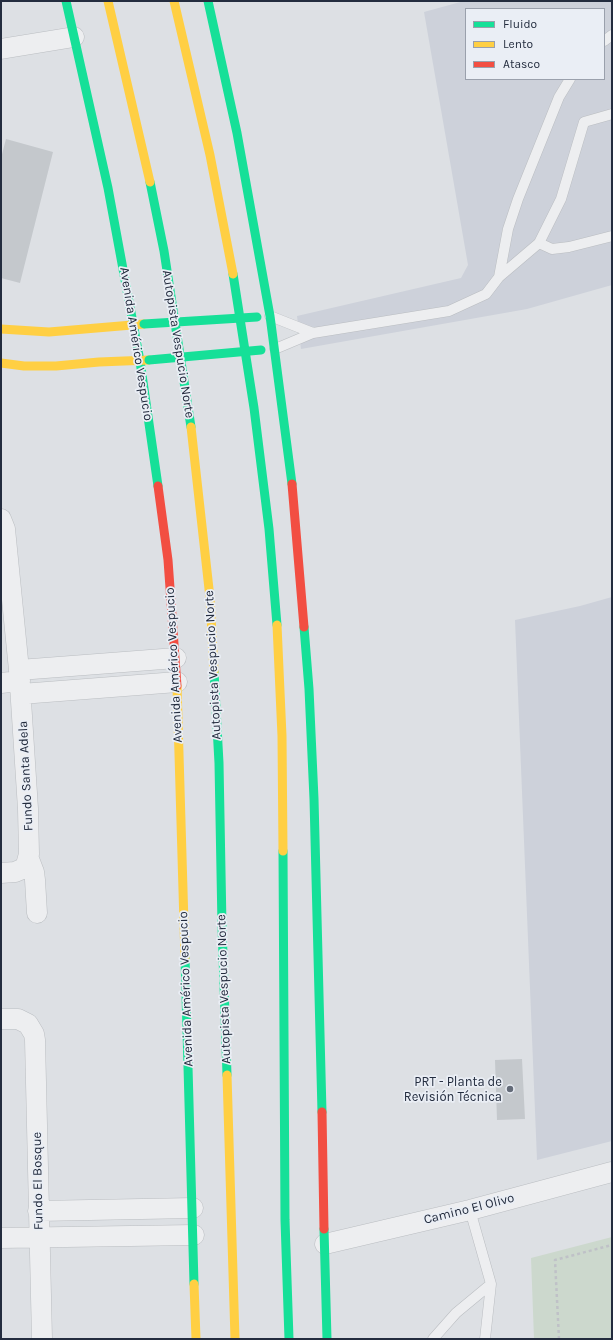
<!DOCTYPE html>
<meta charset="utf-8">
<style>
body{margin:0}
#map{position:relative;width:613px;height:1340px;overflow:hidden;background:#dde0e4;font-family:Karla,sans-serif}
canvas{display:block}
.frame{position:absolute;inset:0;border:2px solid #232c3e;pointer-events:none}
.legend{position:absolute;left:465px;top:8px;width:140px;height:72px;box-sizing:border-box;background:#eaeef5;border:1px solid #9aa0ac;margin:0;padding:5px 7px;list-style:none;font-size:12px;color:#232c3e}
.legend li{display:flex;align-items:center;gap:8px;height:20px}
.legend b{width:20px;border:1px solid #9aa0ac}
</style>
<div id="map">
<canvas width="613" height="1340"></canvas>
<div class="frame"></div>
<ul class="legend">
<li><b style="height:5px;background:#16e098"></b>Fluido</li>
<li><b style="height:5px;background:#ffcf43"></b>Lento</li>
<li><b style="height:5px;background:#f24e42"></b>Atasco</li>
</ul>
</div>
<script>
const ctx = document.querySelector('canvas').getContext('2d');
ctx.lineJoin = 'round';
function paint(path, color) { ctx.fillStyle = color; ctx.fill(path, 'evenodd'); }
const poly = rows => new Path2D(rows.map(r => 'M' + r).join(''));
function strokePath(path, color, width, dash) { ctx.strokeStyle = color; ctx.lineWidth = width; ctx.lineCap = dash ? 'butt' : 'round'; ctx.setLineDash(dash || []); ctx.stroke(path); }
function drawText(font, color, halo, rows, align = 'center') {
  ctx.font = font + ' Karla,sans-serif'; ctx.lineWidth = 3.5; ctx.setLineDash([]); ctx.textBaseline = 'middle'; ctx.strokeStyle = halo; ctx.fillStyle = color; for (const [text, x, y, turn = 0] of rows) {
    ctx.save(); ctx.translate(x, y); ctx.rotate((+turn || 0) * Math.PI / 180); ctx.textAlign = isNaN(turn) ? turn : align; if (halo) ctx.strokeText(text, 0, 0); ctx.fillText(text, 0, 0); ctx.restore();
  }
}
const built = poly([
 [464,1,612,1,612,285,527,309,301,349,297,316,461,278,468,265,424,12],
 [466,9,604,9,604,79,466,79],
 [612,597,612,1141,537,1160,515,620,580,606]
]);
const green = poly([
 [612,1237,612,1339,534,1339,531,1258]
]);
const building = poly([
 [6,139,53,152,20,283,1,278,1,158],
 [522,1059,525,1119,497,1120,495,1060]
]);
const path = poly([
 [559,1339,555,1260,612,1245]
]);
const lane = poly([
 [604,41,612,35],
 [539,243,552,249,569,247,612,236],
 [499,277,508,229,518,199,559,97,570,79],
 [270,316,313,333],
 [275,349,313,333,449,311,486,294,499,277,539,243,561,199,584,122,612,114],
 [470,1210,491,1284,485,1339],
 [433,1339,456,1313,491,1284]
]);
const street = poly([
 [1,49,74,37],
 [1,519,5,529,19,670,28,809,29,854,26,865,22,869,15,872,1,873],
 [19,670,176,658],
 [1,683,20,681],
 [21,694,177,682],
 [29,859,34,872,35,880,37,913],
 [1,1019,18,1019,28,1024,34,1034,35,1040,42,1339],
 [38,1211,193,1208],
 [1,1238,194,1235],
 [325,1244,470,1210,612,1172]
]);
const fast = poly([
 [66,1,108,188,140,361,158,486],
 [208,1,237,133,270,316,292,484],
 [150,182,164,251,191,427],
 [233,274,254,408,269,529,277,625],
 [304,627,309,689,314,799,322,1112],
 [214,672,219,763,222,926,227,1075],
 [283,851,285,1220,289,1339],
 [185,958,194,1284],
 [324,1229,327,1339]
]);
const slow = poly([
 [108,1,150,182],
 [174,1,210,155,233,274],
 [1,329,49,332,144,324],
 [1,363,24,366,56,366,99,362,149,360],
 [191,427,210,598,214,672],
 [277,625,282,736,283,851],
 [177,686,185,958],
 [227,1075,235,1339],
 [194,1284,196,1339]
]);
const jam = poly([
 [292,484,304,627],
 [158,486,168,560,177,686],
 [322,1112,324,1229]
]);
const fastBridge = poly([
 [144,324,257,317],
 [149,360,261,350]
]);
const markers = [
 [510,1089,4,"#646b78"]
];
const streetNames = [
 ["Avenida Américo Vespucio",136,344,81],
 ["Autopista Vespucio Norte",178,344,81],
 ["Avenida Américo Vespucio",174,665,-93],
 ["Autopista Vespucio Norte",213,665,-93],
 ["Fundo Santa Adela",26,776,-93],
 ["Avenida Américo Vespucio",186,989,-92],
 ["Autopista Vespucio Norte",224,989,-92],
 ["Fundo El Bosque",38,1181,-91],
 ["Camino El Olivo",469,1209,-14]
];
const poiNames = [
 ["PRT - Planta de",502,1082],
 ["Revisión Técnica",502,1097]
];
paint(built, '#cdd1da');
paint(green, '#ccd8cd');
paint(building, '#c4c8cc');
strokePath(lane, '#babdc1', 11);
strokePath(street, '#babdc1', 21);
strokePath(path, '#bfc1c7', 2.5, [3, 3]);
strokePath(lane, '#edeef0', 10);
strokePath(street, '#edeef0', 20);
strokePath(fast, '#16e098', 9);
strokePath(slow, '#ffcf43', 9);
strokePath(jam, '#f24e42', 9);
strokePath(fastBridge, '#16e098', 9);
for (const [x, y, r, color] of markers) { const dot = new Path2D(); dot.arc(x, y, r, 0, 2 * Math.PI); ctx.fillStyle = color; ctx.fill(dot); strokePath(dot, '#eaeef5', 1.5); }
drawText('13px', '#232c3e', '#eaeef5', streetNames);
drawText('13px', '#232c3e', '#eaeef5', poiNames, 'right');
</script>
